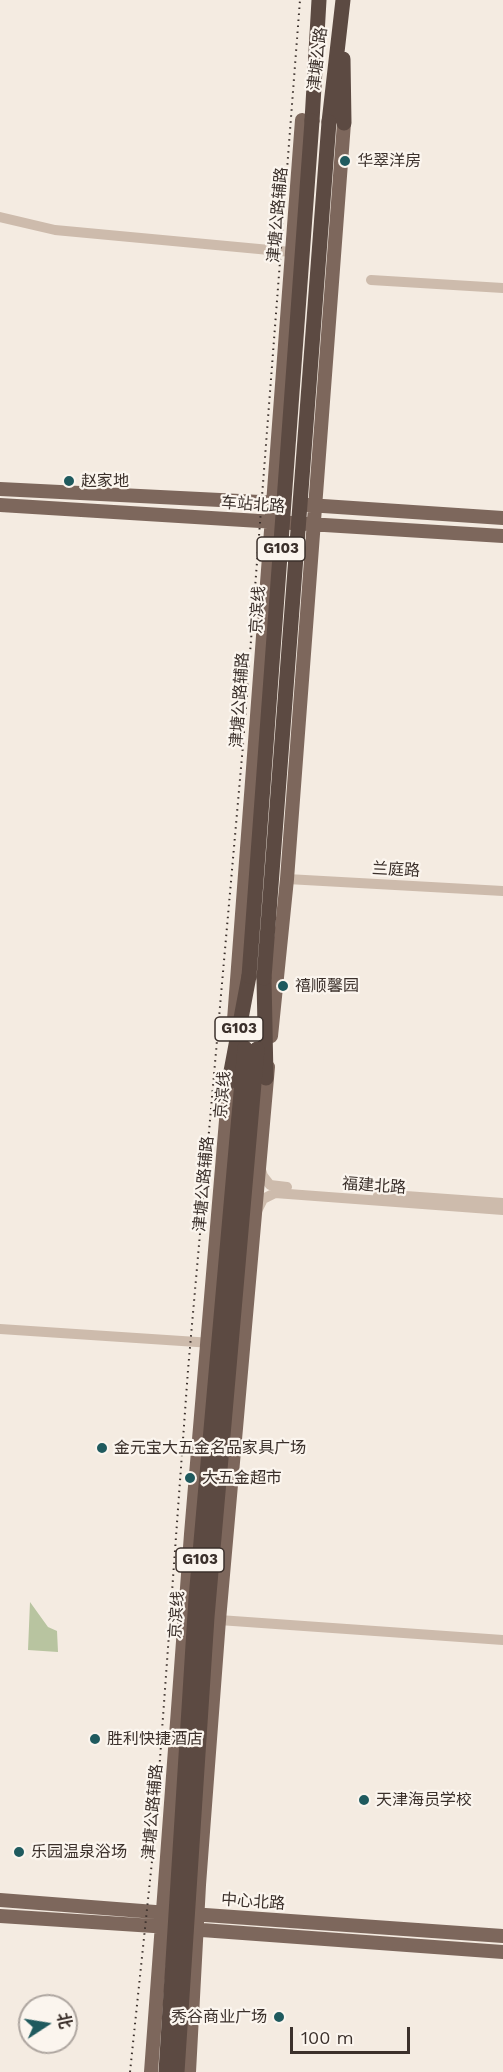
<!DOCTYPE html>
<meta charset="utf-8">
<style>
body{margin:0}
#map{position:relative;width:503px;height:2072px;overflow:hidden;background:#f4ebe1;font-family:"Work Sans","Noto Sans SC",sans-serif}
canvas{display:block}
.north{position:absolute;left:18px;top:1994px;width:60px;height:60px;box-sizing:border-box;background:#fbf5ee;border:2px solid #aea6a0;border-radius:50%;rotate:78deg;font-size:16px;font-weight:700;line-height:24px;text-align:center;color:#3b302b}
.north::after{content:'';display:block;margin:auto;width:21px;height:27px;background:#1f5a5e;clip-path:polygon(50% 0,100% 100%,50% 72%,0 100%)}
.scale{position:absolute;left:290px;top:2027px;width:120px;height:27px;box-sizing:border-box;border:3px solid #3b302b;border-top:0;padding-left:8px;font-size:18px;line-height:21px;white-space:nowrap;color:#3b302b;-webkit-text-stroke:4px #fbf5ee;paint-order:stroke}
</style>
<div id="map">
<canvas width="503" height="2072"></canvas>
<div class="north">北</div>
<div class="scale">100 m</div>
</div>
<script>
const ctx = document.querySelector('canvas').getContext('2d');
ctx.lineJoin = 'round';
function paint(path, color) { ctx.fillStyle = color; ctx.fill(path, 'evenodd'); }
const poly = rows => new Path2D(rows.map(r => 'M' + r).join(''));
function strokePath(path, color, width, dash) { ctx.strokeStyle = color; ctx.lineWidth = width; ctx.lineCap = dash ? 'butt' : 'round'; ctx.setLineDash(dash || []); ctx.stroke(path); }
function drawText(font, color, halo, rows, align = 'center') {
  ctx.font = font + ' "Work Sans","Noto Sans SC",sans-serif'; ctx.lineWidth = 4.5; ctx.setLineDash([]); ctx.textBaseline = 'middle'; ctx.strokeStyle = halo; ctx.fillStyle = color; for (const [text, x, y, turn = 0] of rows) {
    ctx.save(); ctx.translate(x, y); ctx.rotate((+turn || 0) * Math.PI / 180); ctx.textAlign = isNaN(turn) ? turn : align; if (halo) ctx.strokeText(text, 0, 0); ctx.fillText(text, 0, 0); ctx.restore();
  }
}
const green = poly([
 [30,1602,48,1627,57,1631,58,1652,28,1650]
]);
const minor = poly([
 [0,217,55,230,291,252],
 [371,280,503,288],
 [287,879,503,891],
 [260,1167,263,1176,270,1185,287,1187],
 [378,1194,503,1203],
 [257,1211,263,1199,275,1193,503,1210],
 [0,1329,212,1343],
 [219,1620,503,1640]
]);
const major = poly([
 [0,489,280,503],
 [0,505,503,536],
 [308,505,503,518],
 [233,1033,302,120],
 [271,1036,287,879,344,123],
 [0,1900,168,1913],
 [191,1914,503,1936],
 [0,1916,169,1927],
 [188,1929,503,1952],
 [151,2072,191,1534,230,1073],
 [189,2072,199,1885,219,1620,268,1067]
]);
const highway = poly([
 [343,59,344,123],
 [312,121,319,0],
 [329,122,343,0],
 [264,978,266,1078],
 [229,1082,249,976]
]);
const rail = poly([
 [130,2072,154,1842,188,1370,243,745,300,0]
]);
const highwayBridge = poly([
 [249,976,312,121],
 [264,978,329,122],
 [166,2072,196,1598,245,1048],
 [177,2072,207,1617,257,1049]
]);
const markers = [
 [345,161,6,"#1f5a5e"],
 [69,481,6,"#1f5a5e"],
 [283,986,6,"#1f5a5e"],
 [102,1448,6,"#1f5a5e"],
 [190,1478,6,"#1f5a5e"],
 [95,1739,6,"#1f5a5e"],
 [364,1800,6,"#1f5a5e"],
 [19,1852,6,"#1f5a5e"],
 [279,2017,6,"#1f5a5e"]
];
const shields = [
 [281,549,48],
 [239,1029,48],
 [200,1560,48]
];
const shieldNames = [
 ["G103",281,549],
 ["G103",239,1029],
 ["G103",200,1560]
];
const streetNames = [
 ["津塘公路",318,59,-83],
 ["津塘公路辅路",278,215,-85],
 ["车站北路",253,505,4],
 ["京滨线",258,610,-86],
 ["津塘公路辅路",240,700,-86],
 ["兰庭路",396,870,3],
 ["京滨线",223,1095,-85],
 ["津塘公路辅路",204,1184,-85],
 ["福建北路",374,1186,4],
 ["京滨线",177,1615,-86],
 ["津塘公路辅路",153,1812,-85],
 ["中心北路",253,1902,4]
];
const poiNames = [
 ["华翠洋房",357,161],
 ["赵家地",81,481],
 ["禧顺馨园",295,986],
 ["金元宝大五金名品家具广场",114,1448],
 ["大五金超市",202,1478],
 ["胜利快捷酒店",107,1739],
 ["天津海员学校",376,1800],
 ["乐园温泉浴场",31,1852],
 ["秀谷商业广场",267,2017,"right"]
];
paint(green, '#b8c4a0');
strokePath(minor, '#cdbbac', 10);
strokePath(major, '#7d675c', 14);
strokePath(highway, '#5c4a42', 15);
strokePath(rail, '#3b302b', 2, [1.5, 4.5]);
strokePath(highwayBridge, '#5c4a42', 15);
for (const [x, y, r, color] of markers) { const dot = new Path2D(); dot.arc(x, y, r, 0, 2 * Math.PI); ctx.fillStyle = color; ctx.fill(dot); strokePath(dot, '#fbf5ee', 2); }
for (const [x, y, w] of shields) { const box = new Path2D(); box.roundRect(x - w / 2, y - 12, w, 24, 4.5); ctx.fillStyle = '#fbf5ee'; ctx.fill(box); strokePath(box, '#3b302b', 1.5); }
drawText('bold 15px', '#3b302b', null, shieldNames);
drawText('16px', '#3b302b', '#fbf5ee', streetNames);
drawText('16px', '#3b302b', '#fbf5ee', poiNames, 'left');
</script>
